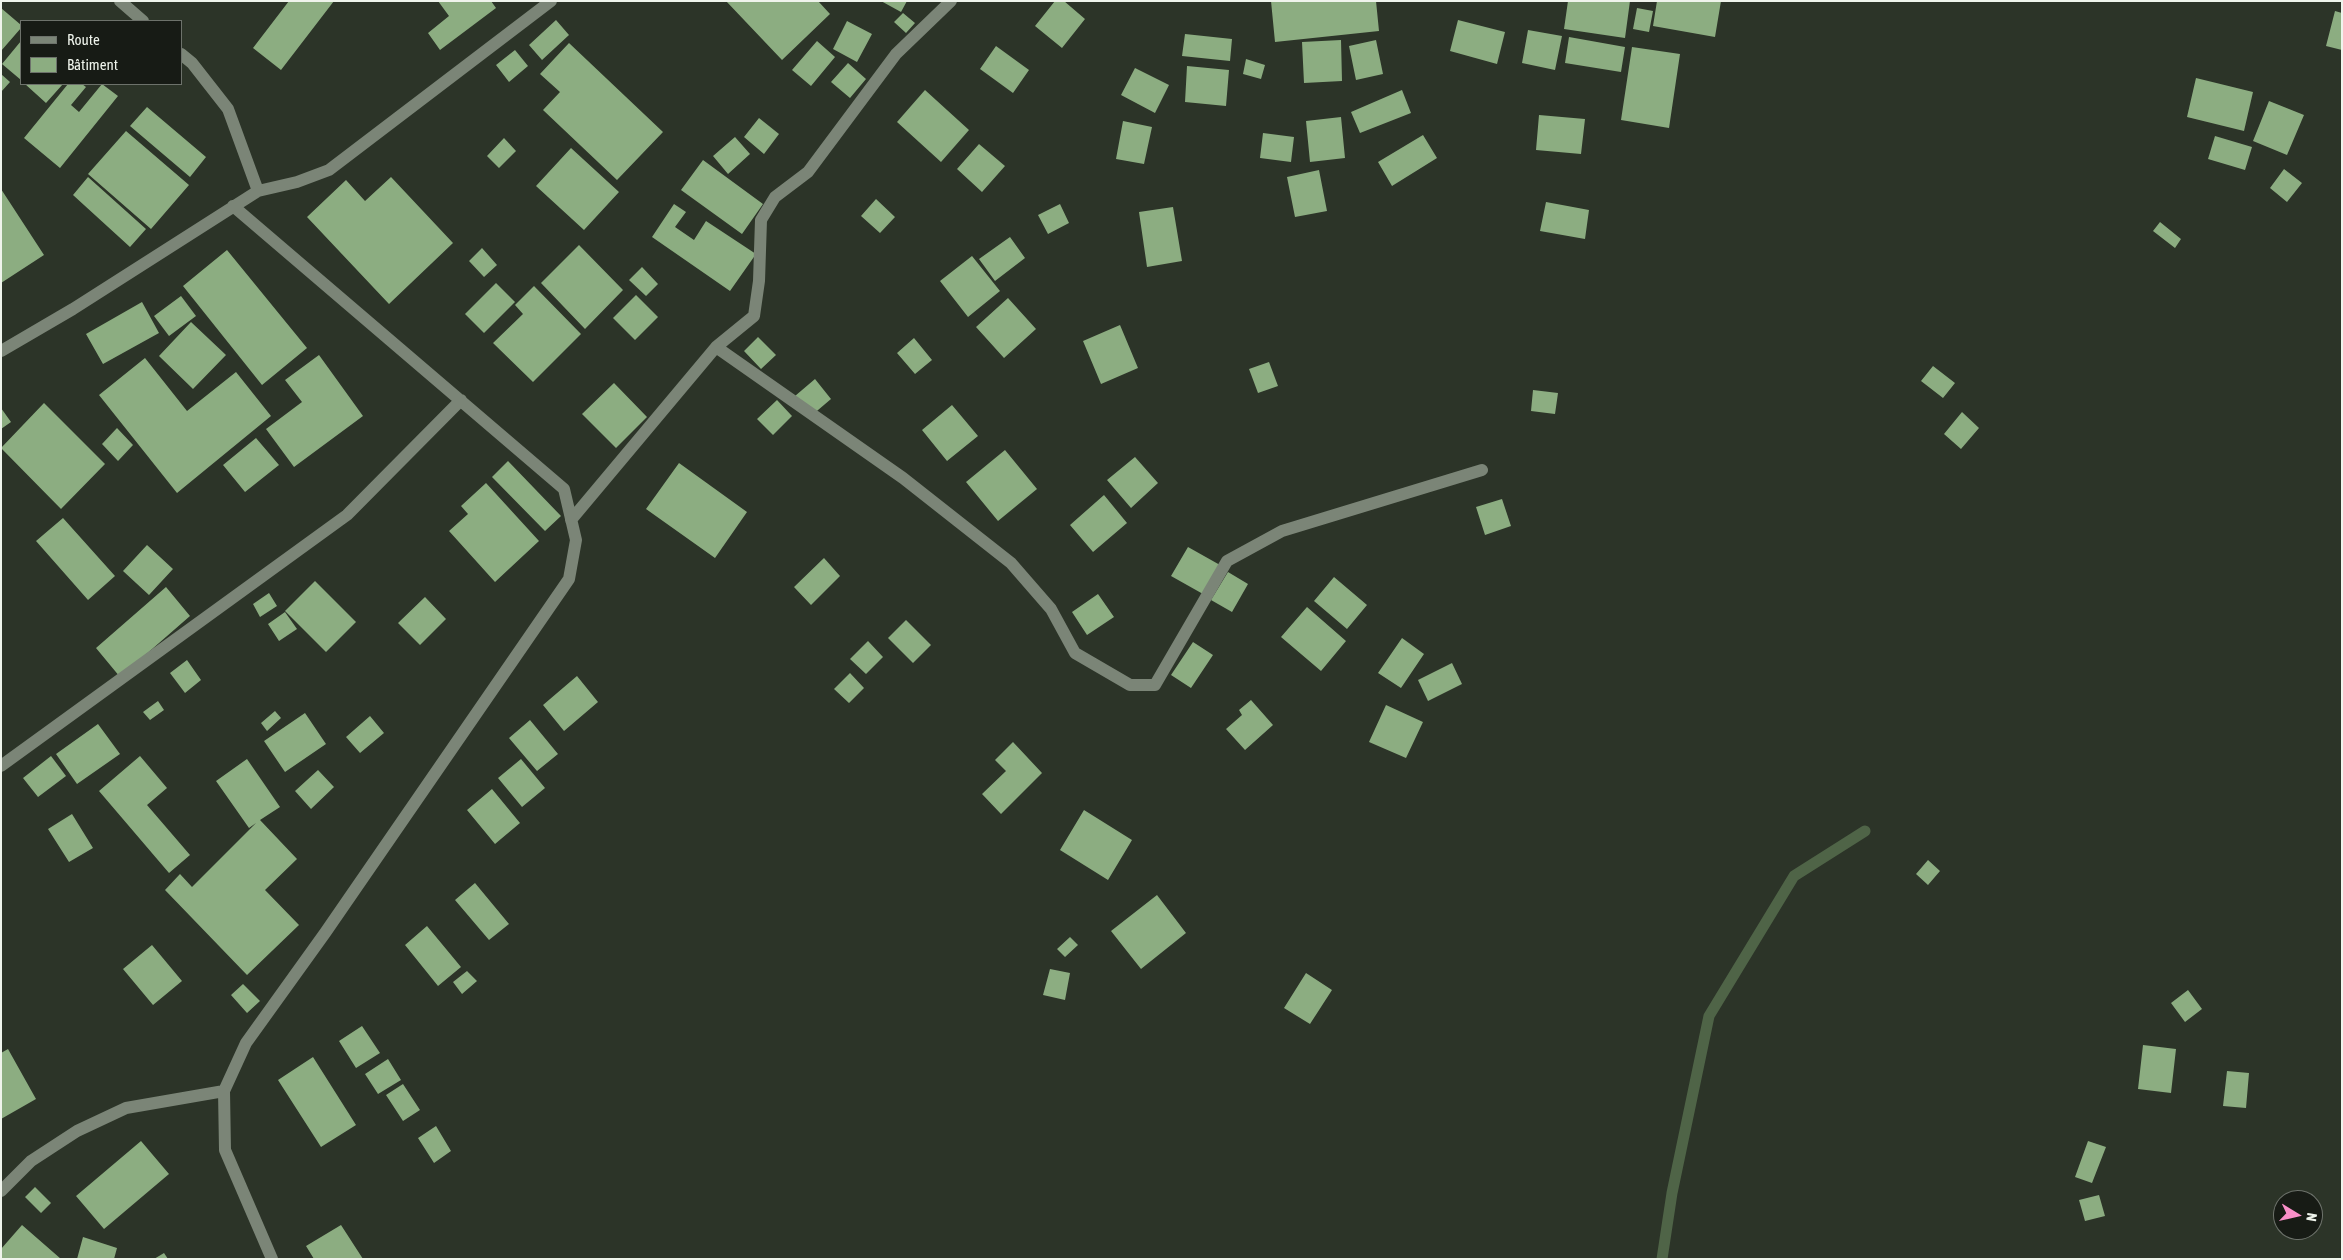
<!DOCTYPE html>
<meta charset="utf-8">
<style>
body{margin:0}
#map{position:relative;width:2343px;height:1260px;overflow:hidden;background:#2c3428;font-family:"Asap Condensed",sans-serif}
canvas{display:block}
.frame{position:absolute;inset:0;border:2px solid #eff4ec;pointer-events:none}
.legend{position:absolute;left:20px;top:20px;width:162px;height:65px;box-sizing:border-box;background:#171b15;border:1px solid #6d726b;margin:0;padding:6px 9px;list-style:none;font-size:15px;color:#eff4ec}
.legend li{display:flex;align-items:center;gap:10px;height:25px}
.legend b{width:25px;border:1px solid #6d726b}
.north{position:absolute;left:2273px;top:1190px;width:50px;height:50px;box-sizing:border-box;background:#171b15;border:1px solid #6d726b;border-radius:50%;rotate:99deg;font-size:14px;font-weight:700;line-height:20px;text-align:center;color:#eff4ec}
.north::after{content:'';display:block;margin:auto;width:18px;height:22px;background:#f98fc8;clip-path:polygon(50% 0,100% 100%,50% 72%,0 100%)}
</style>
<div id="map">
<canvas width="2343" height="1260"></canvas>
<div class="frame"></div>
<ul class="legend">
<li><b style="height:6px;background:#7b8577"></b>Route</li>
<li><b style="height:14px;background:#8cad81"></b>Bâtiment</li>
</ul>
<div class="north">N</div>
</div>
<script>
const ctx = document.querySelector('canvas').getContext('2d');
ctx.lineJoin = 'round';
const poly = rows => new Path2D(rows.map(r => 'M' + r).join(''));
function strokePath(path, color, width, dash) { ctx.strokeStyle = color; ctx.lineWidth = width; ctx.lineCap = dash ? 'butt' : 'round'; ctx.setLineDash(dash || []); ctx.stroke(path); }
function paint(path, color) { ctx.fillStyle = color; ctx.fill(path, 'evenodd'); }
const stream = poly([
 [1662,1259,1672,1193,1709,1016,1794,876,1865,831]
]);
const building = poly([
 [289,1,334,1,281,70,253,48],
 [438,1,491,1,496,8,440,50,428,33,449,16],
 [726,1,818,1,830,14,782,60],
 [881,1,907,1,901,12],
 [1055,1,1064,1,1085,19,1062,48,1035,26],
 [1271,1,1376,1,1379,31,1275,42],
 [1568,1,1630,1,1625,38,1564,29],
 [1657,1,1721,1,1715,37,1653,26],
 [1,8,21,25,21,28,1,51],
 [1637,8,1653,11,1649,32,1633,29],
 [2335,11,2342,13,2342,50,2326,46],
 [903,13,915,23,906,33,894,22],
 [556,20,569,35,542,60,529,45],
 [1458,20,1505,32,1497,64,1450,51],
 [847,21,872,34,857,62,833,49],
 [1528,30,1562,36,1555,70,1522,63],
 [1185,34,1232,39,1230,61,1182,56],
 [1569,37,1625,47,1621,72,1565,63],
 [1341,40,1342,81,1304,83,1302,42],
 [1376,40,1383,74,1356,80,1349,46],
 [21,41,21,80,2,64],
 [817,41,835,57,811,86,792,70],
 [569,43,663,132,617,180,543,110,560,92,540,74],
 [996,46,1029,70,1013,93,980,69],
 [1632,47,1680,54,1669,128,1621,120],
 [515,50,528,66,509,82,496,65],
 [1246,59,1265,65,1261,79,1243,74],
 [848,63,866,79,850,98,831,82],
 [1187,66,1229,70,1226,106,1185,102],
 [1135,68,1169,85,1155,113,1121,95],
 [1,74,10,82,1,92],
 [2196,78,2253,92,2244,131,2187,117],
 [25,84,63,84,46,103],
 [68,84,82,84,86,87,71,105,79,112,102,84,118,96,60,168,24,138],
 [925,90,969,130,941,162,897,122],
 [1402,90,1411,113,1360,133,1351,112],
 [2269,101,2304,115,2287,155,2253,141],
 [147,107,206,157,190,177,130,126],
 [1539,115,1585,119,1581,154,1536,150],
 [1341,117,1345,158,1310,162,1306,121],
 [759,118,779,134,764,154,744,137],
 [1123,121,1152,127,1144,164,1116,159],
 [126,131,189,185,151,229,88,174],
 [1263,133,1294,137,1291,162,1260,158],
 [1423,135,1437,158,1392,186,1378,162],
 [2215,136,2252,147,2245,170,2208,159],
 [735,137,750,154,728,174,713,156],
 [504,138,516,151,499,168,487,156],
 [979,144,1005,166,982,192,957,169],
 [571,148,619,192,584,230,536,186],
 [703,160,763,204,742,234,681,190],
 [2284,169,2302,183,2287,202,2270,188],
 [1319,170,1327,211,1295,217,1287,177],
 [88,177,146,229,130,247,73,195],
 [391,177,453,243,389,304,307,217,346,180,365,201],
 [1,189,44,255,1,283],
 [876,199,895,217,880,233,861,216],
 [1546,202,1589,210,1585,239,1540,231],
 [674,204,686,212,675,227,694,240,706,221,756,254,730,291,652,237],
 [1060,204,1069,223,1048,234,1038,215],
 [1173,207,1182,261,1147,267,1139,212],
 [2160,222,2181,239,2175,248,2153,231],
 [1010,237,1025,258,995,281,979,259],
 [579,245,623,290,585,329,541,283],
 [482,248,497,265,484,277,469,261],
 [227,250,307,348,262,385,183,286],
 [972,256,1000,291,968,317,940,281],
 [642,267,658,284,646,296,629,280],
 [496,283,515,302,484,333,465,314],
 [534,286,581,334,533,382,493,343,523,314,515,305],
 [636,295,658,317,635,340,613,318],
 [181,296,196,316,169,336,154,316],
 [1008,298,1036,329,1004,358,976,327],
 [142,302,159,333,103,364,86,334],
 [191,322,226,355,193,389,159,356],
 [1120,325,1138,368,1101,384,1083,341],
 [758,337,776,355,761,369,744,351],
 [914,338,932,360,915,374,897,353],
 [319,355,363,416,294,467,266,429,302,402,285,380],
 [145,358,187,411,236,372,271,416,177,493,99,395],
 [1269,362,1278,386,1258,393,1249,369],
 [1933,366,1955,383,1943,398,1921,381],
 [815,379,831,399,811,416,795,396],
 [614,383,647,417,616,448,582,414],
 [1533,390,1558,393,1555,414,1531,411],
 [777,400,792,416,773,435,757,419],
 [44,403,105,464,61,509,1,448],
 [952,405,978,436,947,461,922,430],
 [1,408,11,422,1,429],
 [1962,412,1979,428,1961,449,1944,434],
 [117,428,133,445,118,461,102,444],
 [256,438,279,465,245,492,223,465],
 [1005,450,1037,489,998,521,966,482],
 [1135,457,1158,483,1131,508,1107,480],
 [508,461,561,516,545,531,492,477],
 [679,463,747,512,715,558,646,509],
 [486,483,539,541,495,582,449,531,468,514,461,506],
 [1104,495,1127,523,1093,552,1070,525],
 [1502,499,1511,526,1485,535,1476,507],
 [63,518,115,576,88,600,36,541],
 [147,545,173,569,149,595,123,571],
 [1188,547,1220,565,1203,594,1171,576],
 [824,558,840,576,811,605,794,587],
 [1228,572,1248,584,1232,612,1211,600],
 [1334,577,1367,605,1347,629,1314,601],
 [315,581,356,622,326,652,285,611],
 [166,587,190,616,120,677,96,648],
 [269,593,277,606,260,617,253,604],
 [1098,594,1114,617,1087,635,1072,612],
 [425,597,446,619,420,645,398,623],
 [1307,607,1346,641,1321,671,1281,637],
 [285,612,297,629,279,641,268,624],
 [906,620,931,645,913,663,888,638],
 [1402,638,1424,654,1401,688,1378,673],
 [868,641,883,657,866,674,850,659],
 [1193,642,1213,655,1191,688,1171,675],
 [187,660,201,680,185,693,170,673],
 [1452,663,1462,684,1428,701,1418,680],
 [850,673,864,688,849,703,834,689],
 [577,676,598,702,564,731,543,705],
 [1251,700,1273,725,1245,750,1226,729,1242,715,1239,710],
 [158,701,164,710,150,720,143,712],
 [1386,705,1423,722,1406,758,1369,742],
 [275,711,281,718,267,731,261,723],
 [305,713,326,744,285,772,264,741],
 [370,716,384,733,360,753,346,737],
 [530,720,558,754,537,771,509,738],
 [98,724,120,754,77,784,56,754],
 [1013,742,1042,773,1001,814,982,794,1006,771,995,760],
 [51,756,66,776,38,797,23,778],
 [140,756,167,788,147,805,190,855,169,873,99,791],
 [247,759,280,807,260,820,297,859,265,890,299,925,247,975,165,890,180,874,192,887,256,823,249,828,216,781],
 [521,759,545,788,522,807,498,778],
 [318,770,334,787,311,809,295,791],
 [492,789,520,823,495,844,467,810],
 [1084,810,1132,840,1108,880,1060,850],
 [72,814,93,848,69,862,48,829],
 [1928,860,1940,871,1928,885,1916,874],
 [475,883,509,924,489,940,455,900],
 [1157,895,1186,933,1141,969,1111,931],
 [427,926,461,967,438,986,405,945],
 [1070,937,1078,945,1065,957,1057,949],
 [152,945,182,981,153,1005,123,969],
 [1050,969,1070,973,1065,1000,1043,995],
 [467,971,477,981,462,994,453,982],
 [1306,973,1332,990,1310,1024,1284,1008],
 [243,984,260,1001,247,1013,231,995],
 [2188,990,2202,1009,2185,1022,2171,1003],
 [362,1026,380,1053,356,1068,339,1041],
 [2143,1045,2176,1049,2171,1093,2138,1089],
 [8,1049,36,1099,1,1119,1,1053],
 [313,1057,356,1125,321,1147,278,1080],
 [388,1059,401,1080,378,1094,365,1074],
 [2227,1071,2249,1073,2246,1108,2223,1106],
 [403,1084,420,1110,403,1121,386,1095],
 [436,1126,451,1151,434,1163,418,1138],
 [141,1141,169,1174,104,1229,76,1196],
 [2088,1141,2106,1147,2092,1183,2075,1177],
 [35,1187,51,1203,41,1213,25,1197],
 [2099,1195,2105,1216,2085,1221,2079,1200],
 [22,1225,61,1259,1,1259,1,1249],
 [341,1225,363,1259,314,1259,306,1246],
 [83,1237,117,1248,114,1259,77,1259],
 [164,1253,168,1259,154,1259]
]);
const minor = poly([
 [120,1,143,21],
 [181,54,192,63,228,109,258,191],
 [233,206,564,489,576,540,569,579,325,933,246,1043,224,1091,225,1150,272,1259],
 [716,347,903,478,1011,563,1051,609,1075,653,1130,685,1155,685,1227,561,1282,531,1482,470],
 [1,351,73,309,258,191,297,182,329,170,551,1],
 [571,520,716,347,754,316,759,281,761,220,775,197,808,172,896,54,951,1],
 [1,766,347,515,461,400],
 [1,1191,31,1161,77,1131,126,1108,224,1091]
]);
strokePath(stream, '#4f6447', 11);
paint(building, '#8cad81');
strokePath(minor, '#7b8577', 12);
</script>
